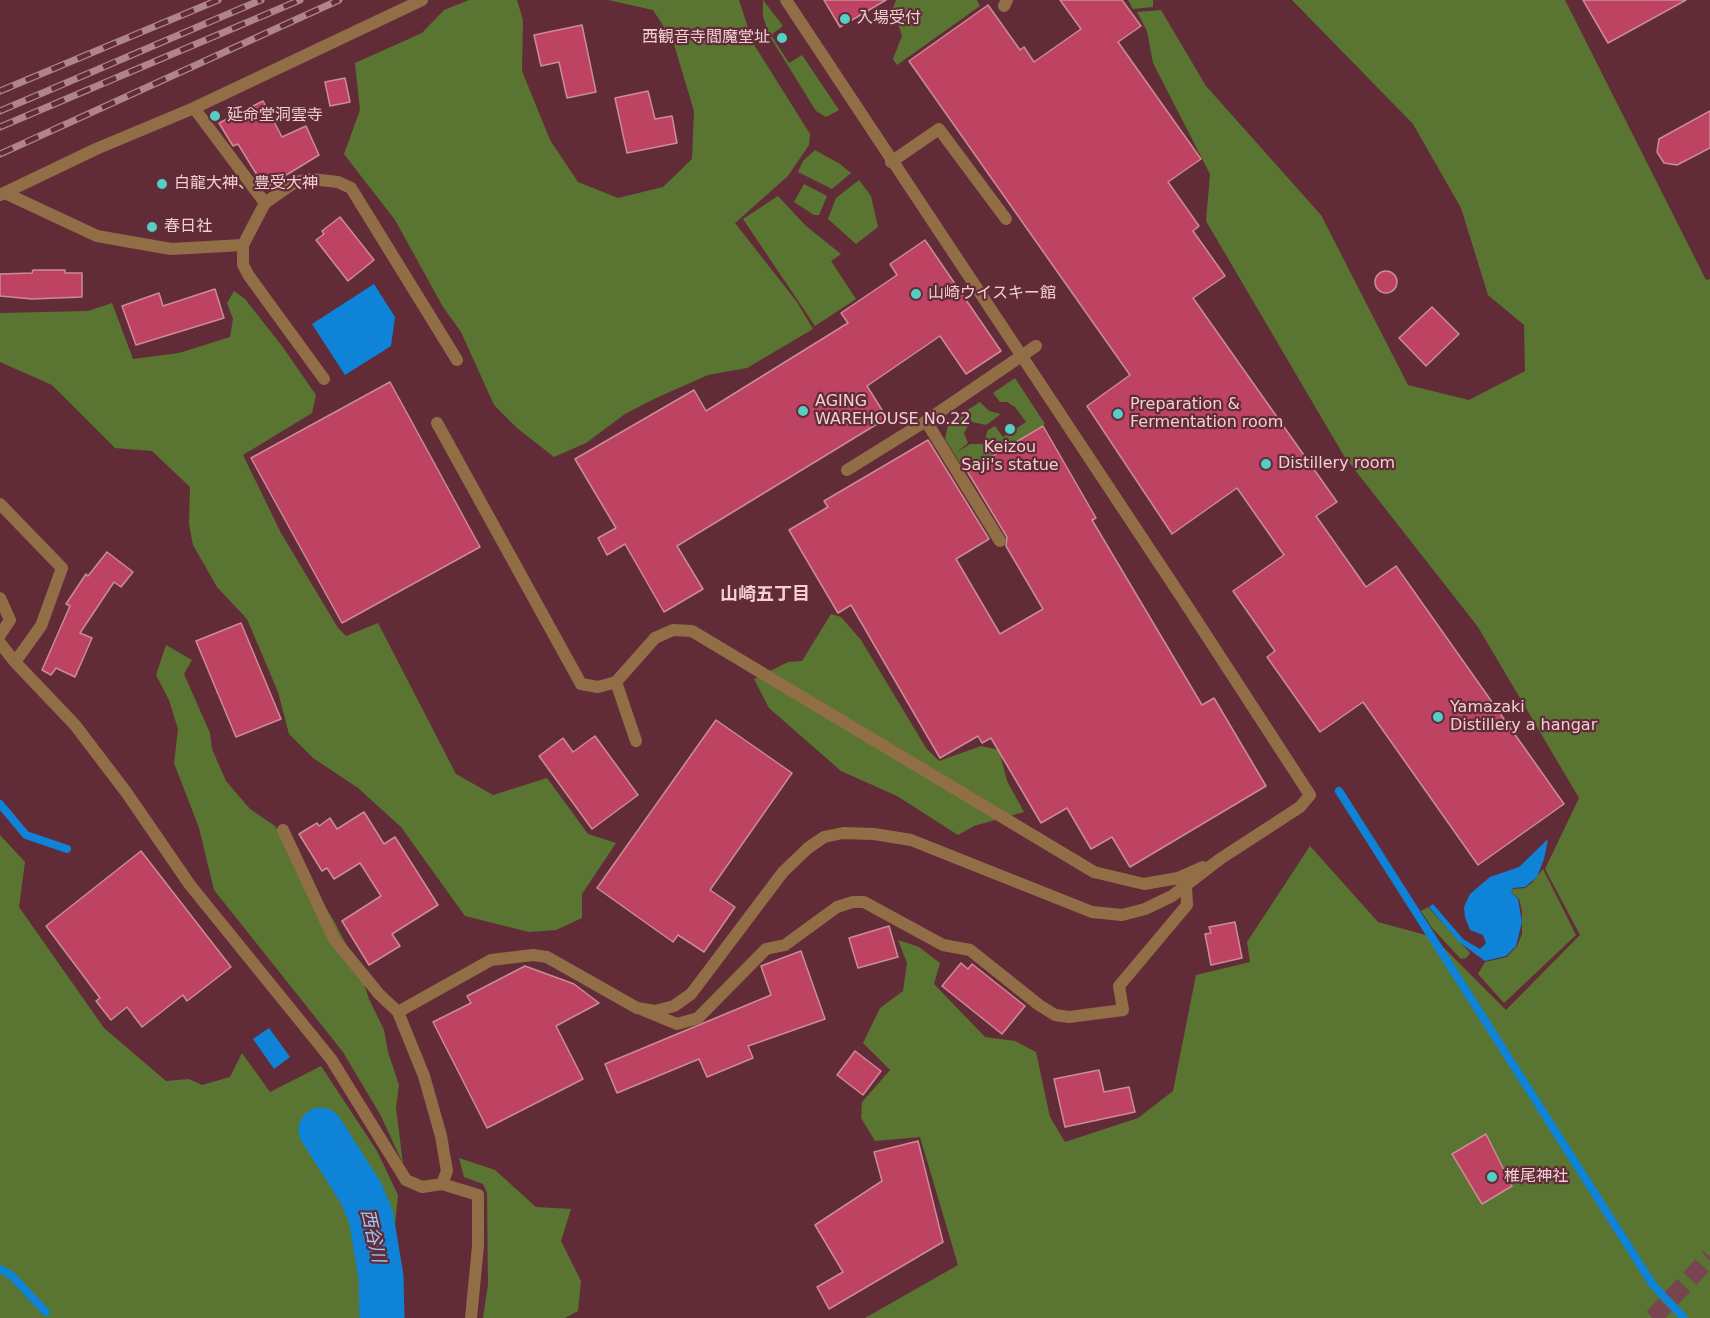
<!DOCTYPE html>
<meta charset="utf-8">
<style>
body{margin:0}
canvas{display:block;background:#612c37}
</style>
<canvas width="1710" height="1318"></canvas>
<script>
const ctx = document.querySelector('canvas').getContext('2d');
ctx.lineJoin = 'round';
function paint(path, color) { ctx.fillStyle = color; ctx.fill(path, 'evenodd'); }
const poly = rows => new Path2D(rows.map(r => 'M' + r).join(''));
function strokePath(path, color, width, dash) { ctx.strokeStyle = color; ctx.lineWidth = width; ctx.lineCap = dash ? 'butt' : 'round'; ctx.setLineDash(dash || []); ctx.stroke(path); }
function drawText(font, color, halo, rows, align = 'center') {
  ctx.font = font + ' "DejaVu Sans","Noto Sans JP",sans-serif'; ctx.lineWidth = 4.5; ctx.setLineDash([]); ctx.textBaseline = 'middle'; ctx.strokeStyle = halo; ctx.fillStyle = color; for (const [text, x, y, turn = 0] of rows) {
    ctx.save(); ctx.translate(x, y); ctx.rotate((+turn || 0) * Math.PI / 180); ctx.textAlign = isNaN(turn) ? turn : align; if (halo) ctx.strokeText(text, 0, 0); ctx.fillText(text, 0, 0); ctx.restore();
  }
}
const green = poly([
 [469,0,517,0,523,20,522,71,550,140,578,182,618,198,663,187,692,159,694,111,673,41,653,10,608,0,739,0,753,43,810,134,809,145,788,176,735,223,797,302,813,329,747,368,708,375,656,398,625,414,586,443,554,457,517,428,494,405,461,332,443,307,395,220,344,154,360,110,355,63,422,33,444,10],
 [763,0,783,26,771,35,789,63,802,55,839,110,826,117,816,111,769,35,763,16],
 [896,0,977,0,980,6,897,65,893,59,902,36,893,8],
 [1128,0,1153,0,1153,7,1133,9],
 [1292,0,1565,0,1706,280,1710,279,1710,1318,865,1318,958,1265,920,1137,875,1141,861,1118,862,1102,890,1070,863,1043,880,1008,903,991,907,963,898,940,919,947,940,963,934,984,985,1037,1015,1041,1036,1052,1050,1117,1065,1142,1138,1118,1173,1091,1196,975,1250,962,1247,942,1310,846,1378,922,1433,937,1506,1010,1580,935,1545,869,1579,798,1478,627,1344,456,1206,221,1210,174,1153,63,1147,31,1137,12,1161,10,1206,86,1321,215,1408,385,1469,400,1525,371,1524,325,1488,295,1461,208,1413,124],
 [815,150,840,164,851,173,832,189,798,172,803,161],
 [859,180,871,196,878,227,856,244,828,219,836,198],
 [804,184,827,196,819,215,814,215,794,202],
 [778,196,806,226,841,254,831,261,856,299,815,326,743,219],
 [234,291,245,299,282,346,316,395,312,413,243,455,281,533,338,628,346,636,378,623,456,774,493,795,547,778,588,834,616,843,582,894,582,918,556,930,529,932,465,916,401,827,358,788,313,758,289,734,278,692,247,619,217,587,193,545,189,524,190,487,152,451,115,448,52,385,0,362,0,313,88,311,112,303,133,359,179,353,230,337,233,319,227,303],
 [1015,378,1045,424,965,471,945,439,948,425,962,414,969,424,964,433,968,443,956,453,970,444,983,444,988,430,995,426,1003,437,1026,422,1015,407,1007,402,1000,402,993,393],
 [980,402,989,411,1001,414,986,425,972,422,966,411],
 [831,614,841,617,861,640,926,748,939,761,981,746,999,750,1007,781,1024,812,974,826,958,835,897,796,841,771,769,708,754,679,788,662,802,661],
 [166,645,192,660,184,674,210,733,212,749,226,781,250,809,275,826,334,921,359,969,369,999,384,1030,388,1052,399,1085,396,1108,403,1164,381,1116,343,1052,214,890,199,828,174,763,178,729,169,700,156,675],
 [0,835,25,862,19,907,104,1028,166,1081,189,1079,202,1085,230,1077,242,1053,270,1092,321,1066,377,1151,398,1195,386,1318,0,1318],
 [1543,869,1576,935,1504,1003,1478,974,1485,962,1507,957,1517,946,1522,934,1522,911,1519,899,1511,892,1513,889,1525,888,1532,883],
 [1428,907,1470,953,1466,958,1461,959,1432,928,1421,911],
 [459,1158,495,1170,536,1207,571,1209,561,1241,581,1281,578,1311,565,1318,483,1318,488,1284,487,1193,483,1184,464,1177]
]);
const water = poly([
 [374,284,395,317,391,346,345,375,312,324],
 [1548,839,1544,859,1537,877,1525,887,1513,888,1511,892,1518,899,1522,922,1516,946,1506,956,1485,961,1459,942,1429,907,1433,904,1463,939,1480,949,1486,943,1483,935,1470,930,1465,917,1464,907,1470,894,1490,877,1519,867],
 [269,1028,290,1057,274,1069,253,1039]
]);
const stream = poly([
 [1339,791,1653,1285,1684,1318],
 [0,804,26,835,67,849],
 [0,1269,11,1275,46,1312]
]);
const river = poly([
 [321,1130,361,1193,371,1217,381,1277,382,1318]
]);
const building = poly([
 [824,0,886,0,840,27,824,0],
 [1060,0,1122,0,1141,26,1118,42,1201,159,1168,182,1199,226,1193,231,1225,276,1193,298,1337,502,1316,516,1366,587,1396,566,1564,804,1478,865,1363,702,1320,732,1267,657,1275,651,1233,591,1284,555,1237,488,1172,534,1087,406,1130,375,909,61,988,5,1020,50,1024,47,1034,62,1081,29,1060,0],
 [1583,0,1686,0,1608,43,1583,0],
 [582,25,596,92,567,98,559,62,541,66,534,35,582,25],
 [345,78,350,102,330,106,325,82,345,78],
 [648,91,655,119,672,116,677,143,627,153,615,98,648,91],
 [263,101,282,137,306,126,319,155,265,188,238,144,233,146,219,123,263,101],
 [1710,111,1710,148,1677,165,1664,163,1657,152,1659,139,1710,111],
 [340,217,374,260,348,281,316,240,324,234,322,231,340,217],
 [925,240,1001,351,966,374,940,336,867,386,887,418,677,546,703,589,664,612,625,544,607,555,598,538,616,528,575,459,694,390,706,411,848,323,841,313,897,275,890,264,925,240],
 [33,270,65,270,65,273,82,273,82,297,32,299,0,296,0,274,32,273,33,270],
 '1375 282a11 11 0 1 1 22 0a11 11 0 1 1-22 0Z',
 [215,289,224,318,136,345,122,306,159,293,163,306,215,289],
 [1432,307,1459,334,1426,366,1399,338,1432,307],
 [390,382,480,547,342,623,251,458,390,382],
 [1043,426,1096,518,1092,520,1202,705,1214,698,1266,786,1130,867,1112,837,1091,849,1067,808,1041,823,991,738,982,743,978,736,940,758,851,605,838,613,789,530,828,507,824,501,928,440,989,539,956,559,1000,634,1043,609,1006,546,1007,537,967,471,1043,426],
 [107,552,133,572,121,587,114,582,80,633,92,638,75,677,56,668,51,675,42,670,70,606,66,604,86,574,88,576,107,552],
 [241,623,281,719,236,737,196,641,241,623],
 [716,720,792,773,710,890,735,907,704,952,678,935,673,942,597,888,716,720],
 [595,736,638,795,592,829,539,756,563,738,573,752,595,736],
 [364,812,384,844,395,837,438,905,392,934,400,946,369,965,342,921,381,896,360,863,334,879,327,868,322,871,299,834,317,823,319,826,330,818,337,829,364,812],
 [141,851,231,967,187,1001,183,995,142,1027,127,1007,111,1020,96,1001,100,998,46,926,141,851],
 [1235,922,1242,958,1211,965,1205,934,1211,933,1209,927,1235,922],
 [889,926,898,957,858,968,849,938,889,926],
 [801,951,825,1019,748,1046,753,1058,707,1077,699,1059,617,1093,605,1064,771,995,761,966,801,951],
 [961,963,968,969,972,964,1025,1006,1002,1034,942,986,961,963],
 [525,966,574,984,599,1003,556,1026,583,1079,487,1128,433,1022,471,1003,467,996,525,966],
 [855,1051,881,1071,863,1095,837,1075,855,1051],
 [1099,1070,1104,1092,1129,1087,1135,1112,1065,1127,1054,1079,1099,1070],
 [1486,1134,1512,1186,1482,1204,1452,1154,1486,1134],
 [918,1141,943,1242,829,1309,817,1287,843,1272,815,1225,882,1181,874,1152,918,1141]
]);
const highwayTunnel = poly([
 [1653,1318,1710,1257]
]);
const lane = poly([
 [1004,6,1007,0],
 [891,162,939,129,1006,219],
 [926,421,1000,541],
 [437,423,581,684,598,687,616,682,655,638],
 [847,470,926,421,1036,346],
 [0,504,62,568,41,626,15,662,75,725,126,792,190,885,331,1059,406,1180,422,1187,442,1184,447,1171,441,1136,424,1076,398,1012,379,994,334,939,283,830],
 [0,598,10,620,0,635],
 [0,643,15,662],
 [616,682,636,741],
 [643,1010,677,1024,698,1018,766,949,785,945,837,907,853,902,864,902,943,945,970,950,1039,1005,1055,1015,1069,1017,1123,1010,1119,986,1187,905,1186,886],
 [398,1012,491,960,533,955],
 [442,1184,478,1195,478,1246,471,1318]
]);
const street = poly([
 [5,193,97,236,171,249,243,245,265,203,194,108],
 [0,195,96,149,194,108,422,0],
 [265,203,295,182,311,179,338,182,351,188,457,360],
 [243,245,243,265,249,276,324,379],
 [655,638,673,630,692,631,1094,872,1144,884,1178,878,1203,867],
 [533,955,547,957,637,1008,655,1011,674,1006,691,994,783,872,808,848,824,837,843,833,874,834,911,840,1092,912,1122,915,1145,909,1172,896,1220,859,1300,807,1310,795,1184,601,786,0]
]);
const rail = poly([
 [0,91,218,0],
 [0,111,261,0],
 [0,127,300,0],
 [0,154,339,0]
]);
const markers = [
 [845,19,6,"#55cec5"],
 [782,38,6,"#55cec5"],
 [215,116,6,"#55cec5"],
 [162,184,6,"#55cec5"],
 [152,227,6,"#55cec5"],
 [916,294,6,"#55cec5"],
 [803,411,6,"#55cec5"],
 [1118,414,6,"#55cec5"],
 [1010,429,6,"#55cec5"],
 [1266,464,6,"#55cec5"],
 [1438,717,6,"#55cec5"],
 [1492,1177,6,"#55cec5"]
];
const poiNames = [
 ["入場受付",857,19],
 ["西観音寺閻魔堂址",770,38,"right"],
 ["延命堂洞雲寺",227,116],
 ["白龍大神、豊受大神",174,184],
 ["春日社",164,227],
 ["山崎ウイスキー館",928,294],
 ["AGING",815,402],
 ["WAREHOUSE No.22",815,420],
 ["Preparation &",1130,405],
 ["Fermentation room",1130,423],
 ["Keizou",1010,448,"center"],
 ["Saji's statue",1010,466,"center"],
 ["Distillery room",1278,464],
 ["Yamazaki",1450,708],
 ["Distillery a hangar",1450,726],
 ["椎尾神社",1504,1177]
];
const neighbourhoodNames = [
 ["山崎五丁目",765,595]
];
const waterNames = [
 ["西谷川",372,1236,77]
];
paint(green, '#597531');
paint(water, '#0e83d8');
strokePath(stream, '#0e83d8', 8);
strokePath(river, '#0e83d8', 45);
paint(building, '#be4362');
strokePath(building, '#cb8c96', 1.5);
strokePath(highwayTunnel, '#77444f', 18, [18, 9]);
strokePath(lane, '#926e47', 12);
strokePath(street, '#926e47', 12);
strokePath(rail, '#af848c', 7);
strokePath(rail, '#612c37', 4.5, [14]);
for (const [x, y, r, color] of markers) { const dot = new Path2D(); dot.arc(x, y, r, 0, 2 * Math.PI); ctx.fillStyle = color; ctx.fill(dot); strokePath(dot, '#612c37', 2); }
drawText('16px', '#f1cfd4', '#612c37', poiNames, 'left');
drawText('bold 18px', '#f8cfd5', '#612c37', neighbourhoodNames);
drawText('italic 18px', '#9dc8f2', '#612c37', waterNames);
</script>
